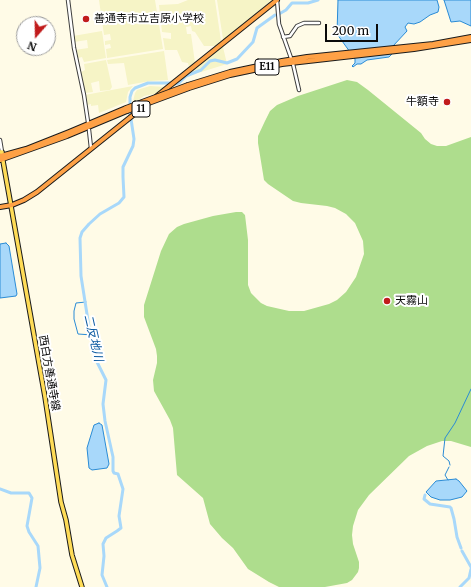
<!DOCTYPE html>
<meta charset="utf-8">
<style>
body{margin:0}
#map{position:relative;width:471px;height:587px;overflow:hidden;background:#fffbe7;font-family:Merriweather,serif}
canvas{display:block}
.north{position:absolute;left:16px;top:16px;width:40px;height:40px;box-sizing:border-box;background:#fff;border:1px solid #9d9d9d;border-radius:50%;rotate:200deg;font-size:11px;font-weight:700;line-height:16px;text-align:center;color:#0a0a0a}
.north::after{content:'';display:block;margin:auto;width:14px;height:18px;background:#c11b1c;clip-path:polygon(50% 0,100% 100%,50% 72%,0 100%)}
.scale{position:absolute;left:325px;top:24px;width:53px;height:18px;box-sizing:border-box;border:2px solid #0a0a0a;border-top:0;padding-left:5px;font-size:12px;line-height:14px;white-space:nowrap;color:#0a0a0a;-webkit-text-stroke:3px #fff;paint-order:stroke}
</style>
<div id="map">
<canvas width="471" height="587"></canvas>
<div class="north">N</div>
<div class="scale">200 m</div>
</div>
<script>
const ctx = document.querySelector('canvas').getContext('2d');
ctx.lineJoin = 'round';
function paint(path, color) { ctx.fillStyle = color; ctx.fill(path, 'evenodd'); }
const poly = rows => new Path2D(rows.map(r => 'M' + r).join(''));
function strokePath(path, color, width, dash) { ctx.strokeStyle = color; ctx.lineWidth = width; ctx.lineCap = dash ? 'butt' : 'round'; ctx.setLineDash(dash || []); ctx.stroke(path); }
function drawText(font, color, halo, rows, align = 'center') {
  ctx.font = font + ' Merriweather,"Noto Sans JP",serif'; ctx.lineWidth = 4; ctx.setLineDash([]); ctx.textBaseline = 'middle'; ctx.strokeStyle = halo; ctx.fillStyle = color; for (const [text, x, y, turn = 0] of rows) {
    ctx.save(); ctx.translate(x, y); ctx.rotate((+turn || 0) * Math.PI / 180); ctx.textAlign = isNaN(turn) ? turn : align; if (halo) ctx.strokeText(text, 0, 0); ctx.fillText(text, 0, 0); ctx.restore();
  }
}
const farmland = poly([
 [99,0,155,0,163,49,107,58,106,49,111,48,110,44,105,45,105,41,111,40,110,34,104,35],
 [188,0,215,0,221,41,219,44,215,46,204,46,195,32,192,31,191,26,186,27,187,34,191,34,195,63,189,67,188,63,182,62,177,50,165,50,163,38,171,39,171,33,162,32,159,5,178,4],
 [217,0,272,0,225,39,223,39],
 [102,31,106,58,84,62,82,57,78,58,75,50,88,48,87,40,74,42,73,36],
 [221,46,223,47,227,64,201,72,191,74,179,83,176,82],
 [164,51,168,80,150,81,128,85,124,63,108,64,107,60],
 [106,60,112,87,110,90,100,91,99,81,91,83,93,92,85,93,81,72,85,70,84,64],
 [133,86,128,92,126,102,99,113,98,105,91,106,91,104,87,105,85,95],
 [150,86,165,87,159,93,144,96,137,101,133,101,135,93,137,90]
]);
const forest = poly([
 [347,80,357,82,368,90,421,133,425,139,431,144,437,146,446,146,471,137,471,447,451,441,442,441,427,446,409,456,369,495,358,510,353,526,352,535,353,544,359,562,359,568,358,572,352,580,347,583,325,587,279,587,269,582,248,569,233,548,222,538,210,524,203,498,177,475,173,428,170,420,154,391,153,380,157,363,157,356,156,349,144,317,144,305,161,251,169,234,177,227,184,224,213,216,236,212,242,212,245,215,248,240,248,285,251,293,261,303,267,306,289,311,304,311,329,304,337,300,346,292,356,277,364,254,363,241,355,223,346,214,335,208,327,206,301,203,293,201,268,184,264,180,258,143,258,136,265,121,270,111,277,105,298,96]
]);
const water = poly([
 [338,0,437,0,439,7,438,12,430,15,420,22,414,24,408,23,405,27,407,31,393,46,392,54,389,57,367,60,361,64,357,64,353,67,352,66,355,63,355,59,337,34,338,0],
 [444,0,471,0,471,26,460,21,451,22,444,0],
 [6,243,9,246,17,294,16,296,0,298,0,244,6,243],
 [99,423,102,425,109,464,107,468,92,470,89,468,87,448,94,425,99,423],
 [456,479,459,481,467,491,462,497,450,500,440,500,431,497,426,492,436,481,456,479]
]);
const stream = poly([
 [86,302,76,303,74,311,74,319,78,334,92,335],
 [450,465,449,461,443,456,445,438,455,423,471,389],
 [448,480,445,475,449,467]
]);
const river = poly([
 [279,14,286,10,292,3,308,3,318,0],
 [175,84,179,83,186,76,201,70,210,61,215,60,227,63,237,59,253,42,257,28,275,15],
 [130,115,130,97,132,91,135,88,148,83,170,83],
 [0,489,11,493,29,493,32,498,27,526,29,532,38,546,40,568,36,587],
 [425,495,424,499,430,504,450,507],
 [451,508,454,519,457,537,461,548],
 [462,551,471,567],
 [107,587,102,575,104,556,103,544,106,538,117,531,121,528,119,516,123,489,118,474,114,473,113,471,113,457,105,421,103,404,106,380,96,360,89,327,81,276,80,238,82,232,89,224,100,214,119,203,124,197,123,177,123,167,133,146,134,139,131,119],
 [460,587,469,578,471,569]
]);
const minor = poly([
 [68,0,74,48,84,95,88,122],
 [277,0,279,24,291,58],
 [283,37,290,36,297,26,304,23,319,23],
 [293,64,299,90],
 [89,130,91,148],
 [0,140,2,152]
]);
const major = poly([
 [0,152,2,152,2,154],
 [3,161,45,397,61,502,66,520,72,555,82,587]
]);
const highway = poly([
 [188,85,230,72,282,61,307,57,433,44,471,37],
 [189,88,230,75,282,64,414,49,471,40],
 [157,96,277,0],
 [0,156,26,149,69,132,126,108],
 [0,160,67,136,127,111],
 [0,207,12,205,24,200,37,192,147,104]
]);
const highwayBridge = poly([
 [126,108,188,85],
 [127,111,189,88]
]);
const markers = [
 [86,19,4,"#c11b1c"],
 [447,102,4,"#c11b1c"],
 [387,301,4,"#c11b1c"]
];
const shields = [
 [267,67,24],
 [141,109,18]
];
const shieldNames = [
 ["E11",267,67],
 ["11",141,109]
];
const poiNames = [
 ["善通寺市立吉原小学校",94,19],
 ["牛額寺",439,102,"right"],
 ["天霧山",395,301]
];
const streetNames = [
 ["西白方善通寺線",49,373,80]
];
const waterNames = [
 ["二反地川",93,338,77]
];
paint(farmland, '#f6f4c6');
paint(forest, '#aedd8d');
paint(water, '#a8d8fa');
strokePath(water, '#2a8bd5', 1);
strokePath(stream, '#2a8bd5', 1);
strokePath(river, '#a8d8fa', 3);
strokePath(minor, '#3d3d3d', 4.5);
strokePath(major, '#1b1b1b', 5.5);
strokePath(highway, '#1b1b1b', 6);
strokePath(minor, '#fff', 2.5);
strokePath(major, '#ffdc57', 3.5);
strokePath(highway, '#fea146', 4);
strokePath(highwayBridge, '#1b1b1b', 6, []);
strokePath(highwayBridge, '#fea146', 4);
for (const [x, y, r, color] of markers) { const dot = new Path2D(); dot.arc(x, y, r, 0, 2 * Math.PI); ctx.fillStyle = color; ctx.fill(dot); strokePath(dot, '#fff', 1.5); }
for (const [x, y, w] of shields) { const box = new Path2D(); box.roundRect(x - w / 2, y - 8, w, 16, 3); ctx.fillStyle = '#fff'; ctx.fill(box); strokePath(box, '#0a0a0a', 1); }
drawText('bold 10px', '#0a0a0a', null, shieldNames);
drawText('11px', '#0a0a0a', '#fff', poiNames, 'left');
drawText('11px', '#0a0a0a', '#fff', streetNames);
drawText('italic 12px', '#0d5ba1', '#fff', waterNames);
</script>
